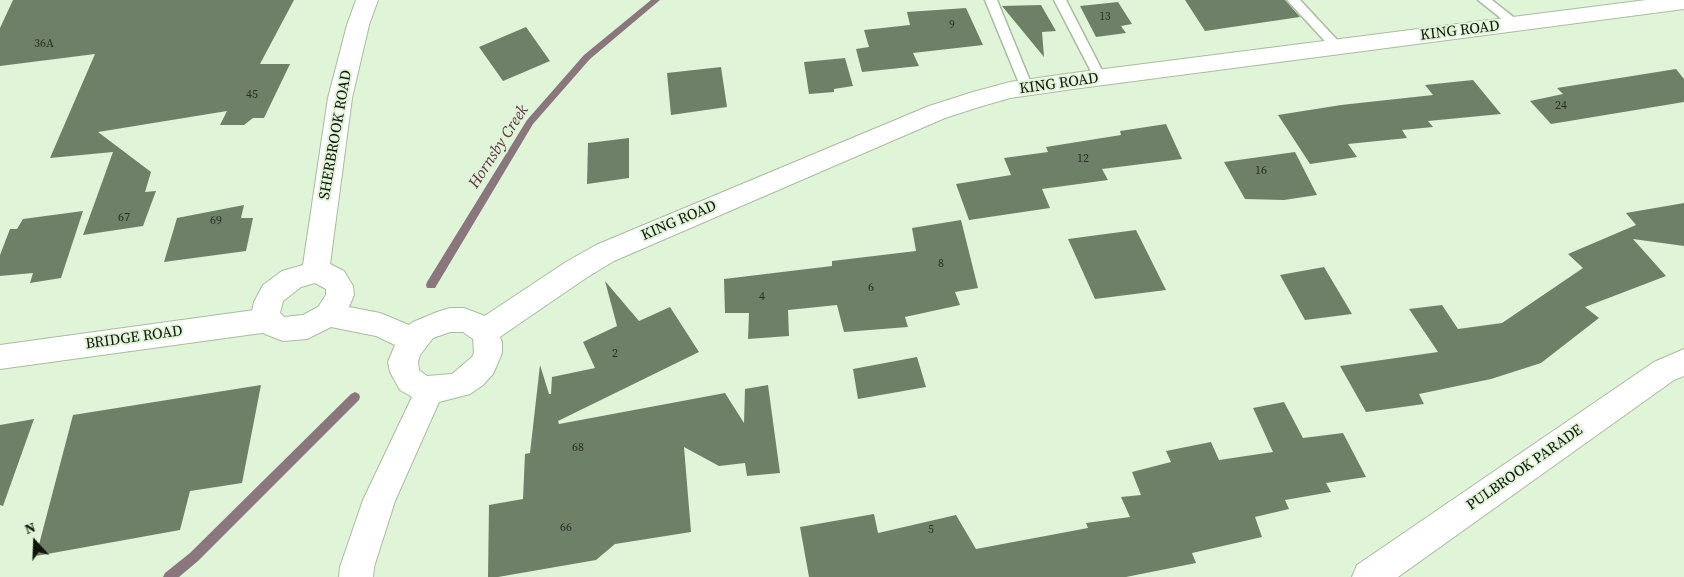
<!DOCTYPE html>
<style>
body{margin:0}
#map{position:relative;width:1684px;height:577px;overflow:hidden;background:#e0f4d7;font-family:"Source Serif 4",serif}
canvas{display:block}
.north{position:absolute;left:10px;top:517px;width:50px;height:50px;-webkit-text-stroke:4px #e0f4d7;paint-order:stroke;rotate:340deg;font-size:14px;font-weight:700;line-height:20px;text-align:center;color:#0f150b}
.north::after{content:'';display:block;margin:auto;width:18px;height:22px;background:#0f150b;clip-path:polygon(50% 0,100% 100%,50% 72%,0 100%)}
</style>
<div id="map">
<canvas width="1684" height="577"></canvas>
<div class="north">N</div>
</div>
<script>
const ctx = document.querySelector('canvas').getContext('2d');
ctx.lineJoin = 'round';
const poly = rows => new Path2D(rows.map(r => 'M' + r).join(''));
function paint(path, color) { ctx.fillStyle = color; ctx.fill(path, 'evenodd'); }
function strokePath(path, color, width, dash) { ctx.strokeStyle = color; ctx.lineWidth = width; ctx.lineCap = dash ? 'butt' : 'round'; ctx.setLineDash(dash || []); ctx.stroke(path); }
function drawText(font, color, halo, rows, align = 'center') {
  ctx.font = font + ' "Source Serif 4",serif'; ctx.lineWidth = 4; ctx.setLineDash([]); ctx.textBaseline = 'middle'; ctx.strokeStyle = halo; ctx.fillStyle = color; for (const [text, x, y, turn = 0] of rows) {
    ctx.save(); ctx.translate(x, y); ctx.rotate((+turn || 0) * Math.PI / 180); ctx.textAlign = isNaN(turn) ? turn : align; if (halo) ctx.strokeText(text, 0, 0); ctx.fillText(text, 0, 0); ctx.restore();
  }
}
const stream = poly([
 [651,0,660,0,590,59,533,124,435,288,427,288,426,285,427,282,527,120,584,55,651,0],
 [355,392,359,394,360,397,359,400,198,561,179,577,163,577,165,573,190,553,351,394,355,392]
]);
const building = poly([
 [13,0,294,0,260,64,290,64,264,118,253,118,244,125,220,125,227,111,98,132,151,172,145,192,156,191,143,226,83,235,113,152,50,158,95,54,0,66,0,28],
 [1185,0,1285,0,1300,17,1205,31],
 [1118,2,1132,24,1121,26,1126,33,1096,37,1080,6],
 [1041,5,1056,31,1042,32,1044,57,1002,6],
 [966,8,983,45,913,53,919,66,862,72,856,49,869,47,864,30,910,25,907,12],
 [526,27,550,61,503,81,479,47],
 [845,58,853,86,834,89,834,92,809,94,804,62],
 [721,67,727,107,671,115,667,73],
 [1676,69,1684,79,1684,102,1551,124,1530,101,1563,94,1557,88],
 [1473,80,1501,114,1428,121,1433,127,1402,130,1407,138,1348,144,1357,157,1310,164,1278,115,1341,105,1433,95,1425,85],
 [1166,124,1182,159,1102,169,1108,180,1042,189,1050,208,969,220,956,184,1011,175,1004,158,1048,152,1046,147,1121,135,1120,131],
 [629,138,629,178,587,184,588,143],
 [1295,152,1317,195,1284,200,1245,199,1224,162],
 [1684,203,1684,246,1633,239,1666,276,1585,307,1599,318,1541,363,1491,379,1419,394,1424,404,1366,412,1340,366,1438,352,1409,309,1442,305,1458,329,1502,323,1583,268,1568,254,1636,225,1626,213],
 [244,205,241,218,253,218,246,251,164,262,177,218],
 [83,211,61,278,30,283,33,273,0,276,0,255,10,229,17,229,23,219],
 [961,220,978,288,955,292,960,305,905,317,908,327,844,332,837,305,788,310,789,336,748,339,749,313,725,313,724,279,832,266,832,261,916,251,912,228],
 [1136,230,1166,290,1095,299,1068,239],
 [1324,267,1352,314,1305,320,1280,275],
 [605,281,639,321,670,307,699,352,558,421,559,424,725,393,744,423,745,389,768,385,780,473,747,476,745,463,719,466,684,447,691,532,615,544,596,560,498,577,488,577,489,505,523,499,525,454,530,453,540,365,549,394,551,394,552,377,595,368,583,342,617,326],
 [917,357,926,387,858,399,853,369],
 [261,385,242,483,190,491,180,530,36,556,73,415],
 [1284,402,1303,438,1343,433,1366,477,1326,483,1331,492,1285,500,1289,509,1255,517,1262,537,1192,553,1196,563,1126,577,809,577,800,527,874,514,878,533,956,515,976,549,1088,528,1086,523,1130,517,1121,497,1141,495,1132,472,1171,462,1166,451,1211,442,1219,460,1273,452,1253,408],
 [34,419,3,506,0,505,0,425]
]);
const service = poly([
 [985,0,997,0,1033,88,1031,91,1027,92,1021,88,985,0],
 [1054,0,1066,0,1106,78,1104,81,1096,81,1054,0],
 [1287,0,1300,0,1341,44,1343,47,1341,50,1333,50,1287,0],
 [1478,0,1492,0,1522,24,1520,27,1512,27,1478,0]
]);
const minor = poly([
 [1646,0,1684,0,1684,9,1073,89,1010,98,979,107,945,118,614,261,586,278,494,341,484,344,474,341,470,332,474,323,566,262,596,245,929,106,973,92,1010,82,1073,73,1646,0],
 [269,308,279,312,283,320,279,328,269,332,0,369,0,345,269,308],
 [1684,349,1684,376,1674,380,1398,577,1352,577,1357,565,1654,362,1684,349]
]);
const secondary = poly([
 [356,0,378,0,369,25,352,98,330,264,344,271,353,286,354,295,349,307,380,313,409,325,413,322,437,312,450,308,464,308,485,316,494,323,502,342,502,353,493,374,483,385,470,394,439,402,395,501,374,567,373,577,339,577,340,567,363,500,412,397,400,390,390,372,388,362,395,345,376,336,331,327,307,339,283,341,265,334,259,328,252,312,254,302,263,285,282,271,303,265,328,98,347,25,356,0],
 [315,283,326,289,326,295,318,307,303,315,284,317,280,313,283,301,301,287,315,283],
 [450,332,463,332,473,339,474,353,472,357,452,374,427,376,419,370,418,362,420,355,433,338,450,332]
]);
const farNumbernames = [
 ["13",1105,17],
 ["9",952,25]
];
const numberNames = [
 ["36A",44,44],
 ["45",252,95],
 ["24",1561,106],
 ["12",1083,159],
 ["16",1261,171],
 ["67",124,218],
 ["69",216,221],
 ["8",941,264],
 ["6",871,288],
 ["4",762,297],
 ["2",615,354],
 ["68",578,448],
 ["66",566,528],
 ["5",931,530]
];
const streetNames = [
 ["KING ROAD",1460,31,-7],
 ["KING ROAD",1059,84,-8],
 ["SHERBROOK ROAD",336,135,-80],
 ["KING ROAD",679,221,-23],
 ["BRIDGE ROAD",134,338,-8],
 ["PULBROOK PARADE",1525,468,-35]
];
const waterNames = [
 ["Hornsby Creek",499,147,-57]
];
paint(stream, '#8a767d');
paint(building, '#6f8068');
strokePath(service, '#a9bca0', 3);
strokePath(minor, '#a9bca0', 2);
strokePath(secondary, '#a9bca0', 2);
paint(service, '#fff');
paint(minor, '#fff');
paint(secondary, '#fff');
drawText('11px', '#273022', null, farNumbernames);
drawText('12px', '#273022', null, numberNames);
drawText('15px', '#0f150b', '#e0f4d7', streetNames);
drawText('italic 16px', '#5f3249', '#e0f4d7', waterNames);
</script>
